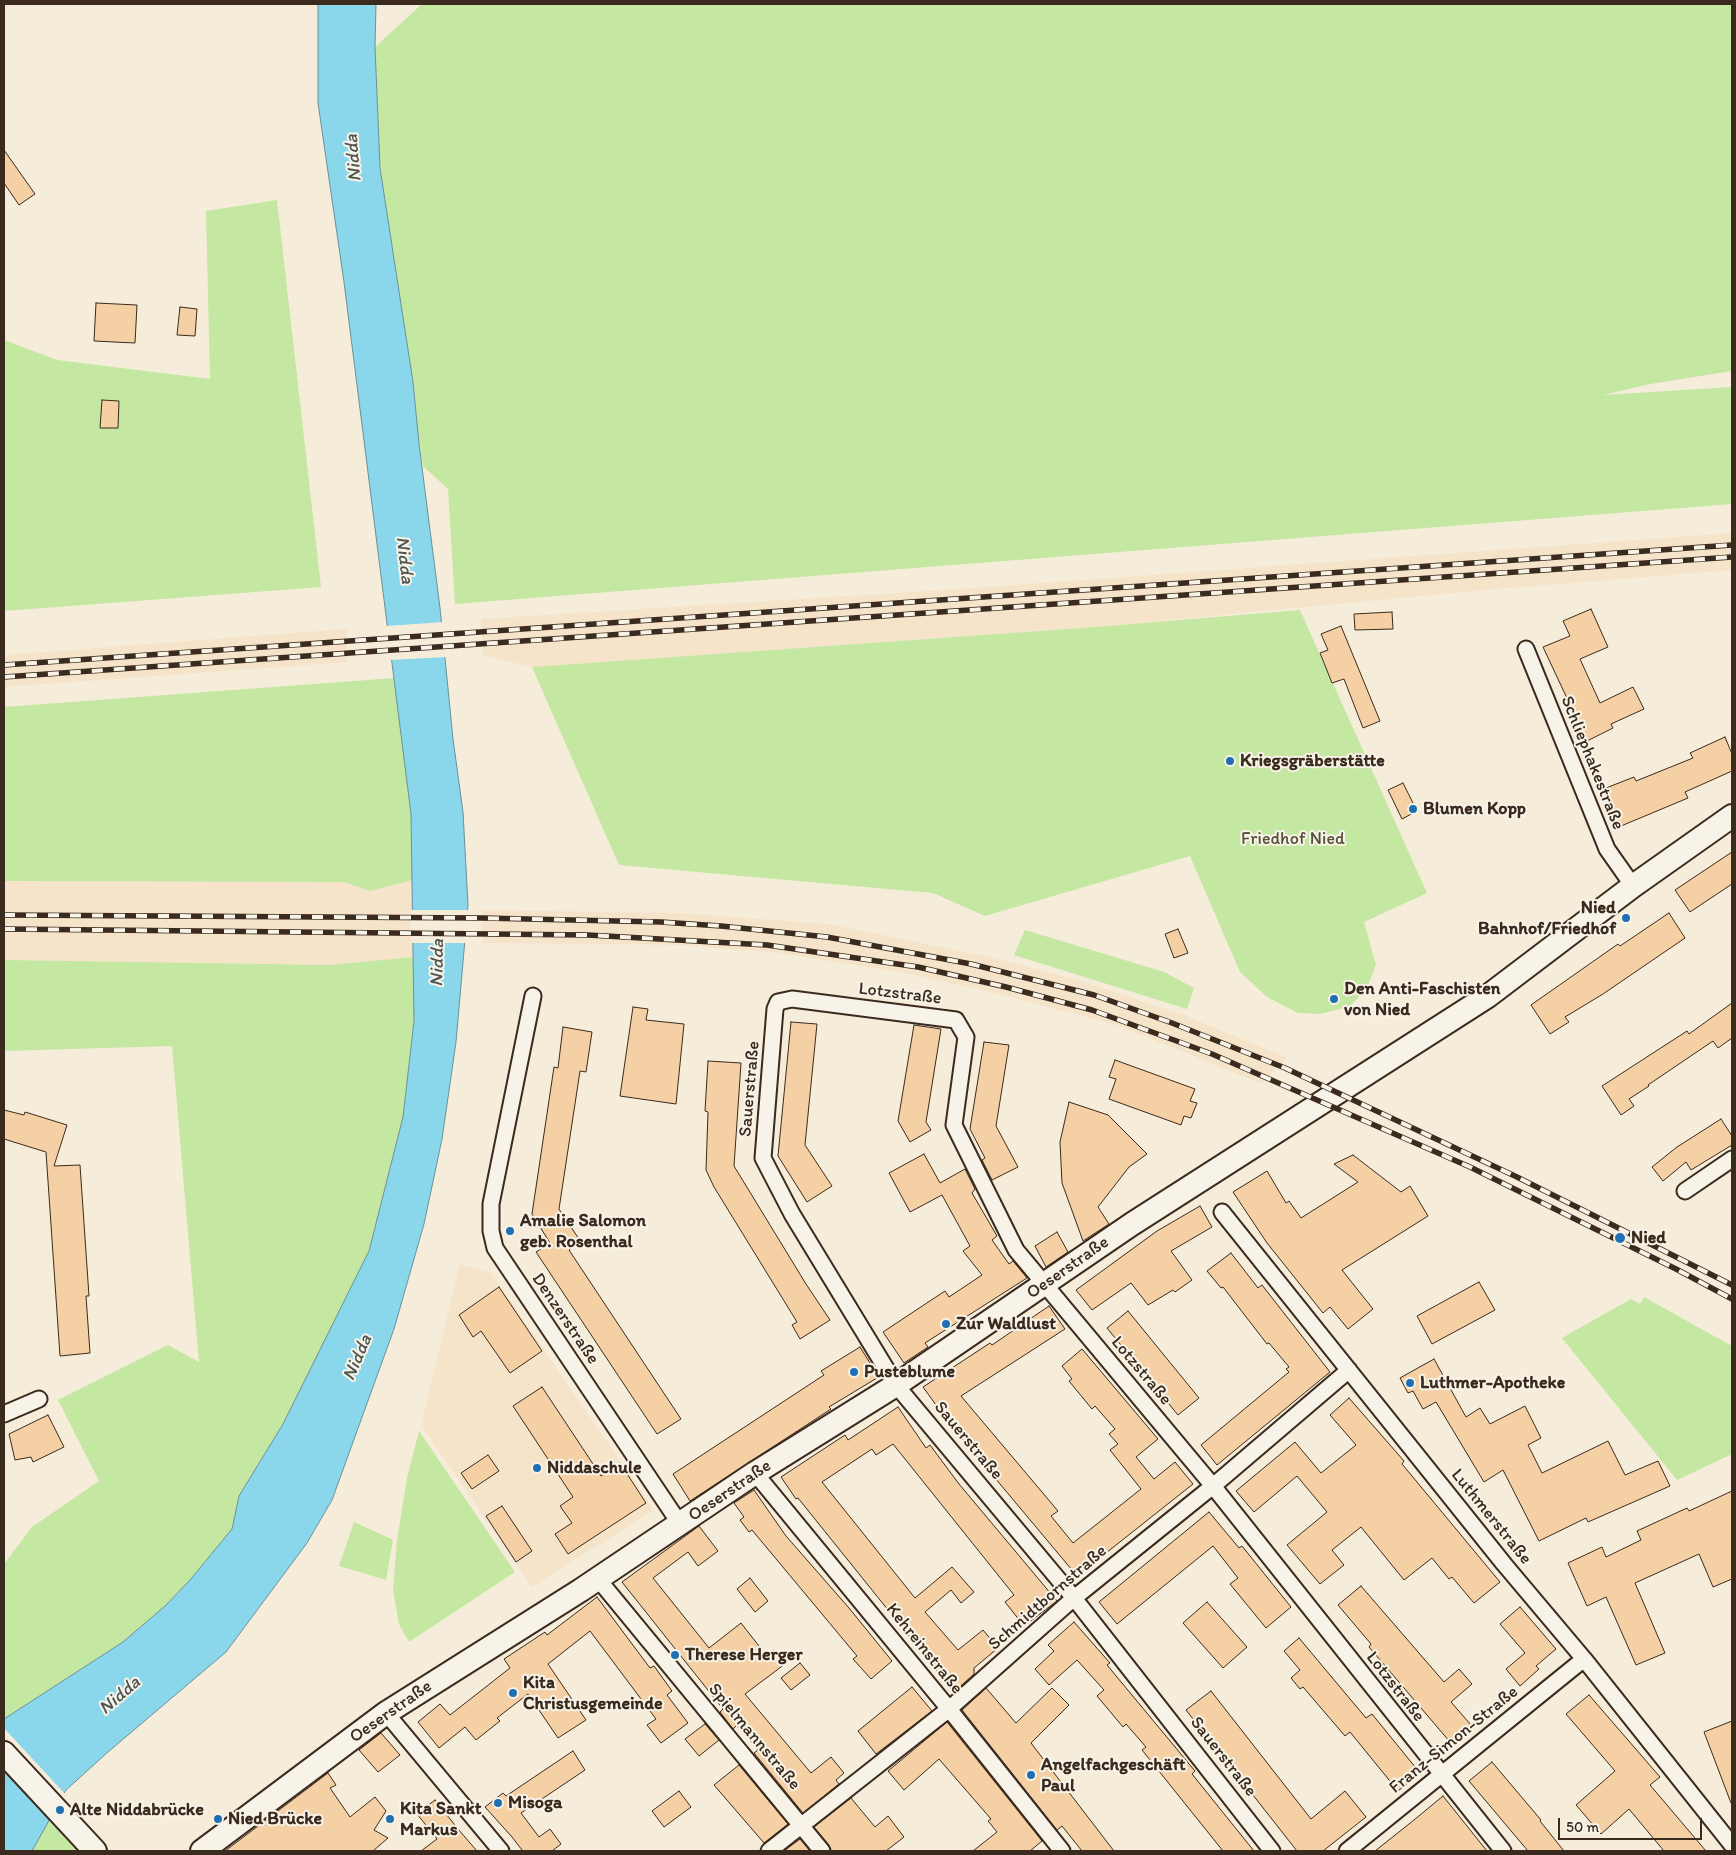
<!DOCTYPE html>
<meta charset="utf-8">
<style>
body{margin:0}
#map{position:relative;width:1736px;height:1855px;overflow:hidden;background:#f6ecda;font-family:Itim,sans-serif}
canvas{display:block}
.frame{position:absolute;inset:0;border:5px solid #3b2a1e;pointer-events:none}
.scale{position:absolute;left:1558px;top:1818px;width:144px;height:22px;box-sizing:border-box;border:2px solid #3b2a1e;border-top:0;padding-left:6px;font-size:15px;line-height:18px;white-space:nowrap;color:#3b2a1e;-webkit-text-stroke:4px #f7f3e8;paint-order:stroke}
</style>
<div id="map">
<canvas width="1736" height="1855"></canvas>
<div class="frame"></div>
<div class="scale">50 m</div>
</div>
<script>
const ctx = document.querySelector('canvas').getContext('2d');
ctx.lineJoin = 'round';
function paint(path, color) { ctx.fillStyle = color; ctx.fill(path, 'evenodd'); }
const poly = rows => new Path2D(rows.map(r => 'M' + r).join(''));
function strokePath(path, color, width, dash) { ctx.strokeStyle = color; ctx.lineWidth = width; ctx.lineCap = dash ? 'butt' : 'round'; ctx.setLineDash(dash || []); ctx.stroke(path); }
function drawText(font, color, halo, rows, align = 'center') {
  ctx.font = font + ' Itim,sans-serif'; ctx.lineWidth = 4; ctx.setLineDash([]); ctx.textBaseline = 'middle'; ctx.strokeStyle = halo; ctx.fillStyle = color; for (const [text, x, y, turn = 0] of rows) {
    ctx.save(); ctx.translate(x, y); ctx.rotate((+turn || 0) * Math.PI / 180); ctx.textAlign = isNaN(turn) ? turn : align; if (halo) ctx.strokeText(text, 0, 0); ctx.fillText(text, 0, 0); ctx.restore();
  }
}
const built = poly([
 [1732,533,1732,570,1485,590,1096,627,532,667,483,655,481,619,943,590],
 [346,629,348,662,4,687,4,655],
 [413,880,414,957,330,965,4,960,4,881,344,882,370,891],
 [482,910,679,913,828,924,990,957,1085,982,1183,1015,1287,1057,1262,1084,1117,1025,987,991,904,973,780,953,684,945,482,943],
 [460,1264,491,1273,654,1510,532,1587,421,1425]
]);
const green = poly([
 [422,4,1732,4,1732,371,1650,384,1603,395,1732,387,1732,504,455,604,448,489,423,466,419,444,413,382,380,168,375,47],
 [277,200,321,587,4,611,4,340,57,360,210,379,206,211],
 [1300,610,1427,893,1364,922,1376,965,1366,990,1349,1007,1319,1014,1298,1013,1267,997,1240,972,1190,856,985,916,933,893,619,865,532,667,1096,627],
 [395,678,411,814,413,880,370,891,344,882,4,881,4,707],
 [1025,930,1164,972,1194,988,1187,1009,1014,955],
 [414,957,414,1021,403,1117,369,1251,283,1424,239,1496,232,1529,190,1580,165,1606,123,1642,4,1719,4,1564,32,1527,99,1481,58,1400,168,1345,199,1362,172,1046,4,1051,4,960,330,965],
 [1644,1297,1732,1346,1730,1353,1732,1355,1732,1454,1677,1480,1562,1338,1631,1299,1640,1304],
 [419,1431,515,1572,409,1642,399,1624,393,1590,397,1541,407,1478],
 [354,1522,393,1540,386,1580,339,1566],
 [48,1820,78,1851,32,1851]
]);
const water = poly([
 [318,4,376,4,375,47,380,168,413,382,419,444,440,608,453,739,463,812,468,905,456,1042,442,1139,424,1224,394,1329,332,1500,307,1543,226,1652,108,1752,66,1790,32,1851,4,1851,4,1719,123,1642,165,1606,190,1580,232,1529,239,1496,283,1424,369,1251,403,1117,414,1021,411,814,344,282,318,103,318,4]
]);
const pier = poly([
 [444,622,447,657,390,660,386,626],
 [411,910,470,910,466,943,411,943],
 [4,1728,66,1795,50,1820,4,1770]
]);
const building = poly([
 [4,150,35,194,19,205,4,183,4,150],
 [96,303,137,305,135,343,94,341,96,303],
 [180,307,197,309,195,336,177,335,180,307],
 [102,400,119,401,118,428,100,428,102,400],
 [1591,609,1608,647,1580,659,1600,703,1633,687,1644,709,1611,724,1613,728,1587,741,1543,647,1570,636,1563,621,1591,609],
 [1392,612,1393,629,1355,630,1354,614,1392,612],
 [1341,626,1380,721,1363,728,1344,679,1332,683,1320,653,1328,650,1321,634,1341,626],
 [1725,737,1732,754,1732,771,1685,792,1688,798,1621,826,1606,788,1634,777,1636,781,1693,758,1690,753,1725,737],
 [1403,783,1417,811,1402,819,1388,790,1403,783],
 [1732,852,1732,884,1690,912,1675,890,1732,852],
 [1669,913,1685,938,1603,994,1565,1017,1569,1022,1550,1034,1531,1005,1618,944,1620,946,1669,913],
 [1178,929,1188,953,1174,958,1165,934,1178,929],
 [1732,1003,1732,1038,1718,1048,1713,1041,1648,1085,1649,1086,1629,1099,1634,1106,1621,1115,1602,1086,1687,1031,1689,1034,1732,1003],
 [633,1007,648,1009,646,1020,684,1024,676,1104,620,1096,633,1007],
 [791,1022,817,1024,805,1145,832,1186,807,1202,778,1156,791,1022],
 [914,1025,941,1029,926,1122,931,1130,910,1142,898,1121,914,1025],
 [563,1027,592,1032,586,1072,580,1071,559,1209,581,1242,569,1250,681,1419,657,1434,536,1252,550,1243,532,1214,554,1067,558,1068,563,1027],
 [984,1042,1009,1045,996,1126,1018,1167,992,1180,982,1160,985,1158,970,1129,984,1042],
 [1115,1060,1195,1089,1190,1101,1197,1103,1191,1118,1184,1116,1181,1125,1109,1099,1116,1079,1109,1077,1115,1060],
 [708,1061,741,1063,734,1166,806,1284,830,1320,800,1339,792,1325,797,1322,714,1187,706,1170,708,1112,705,1111,708,1061],
 [1069,1102,1108,1115,1147,1154,1129,1167,1098,1207,1109,1224,1083,1241,1062,1183,1060,1142,1069,1102],
 [4,1110,24,1115,25,1112,67,1125,54,1166,80,1165,89,1296,86,1296,90,1353,60,1356,46,1152,4,1139,4,1110],
 [1721,1119,1732,1136,1732,1145,1691,1170,1686,1162,1663,1181,1652,1167,1677,1147,1721,1119],
 [924,1154,940,1183,965,1169,975,1189,972,1193,997,1236,992,1240,1009,1264,1013,1261,1027,1278,925,1343,928,1347,904,1363,883,1332,945,1291,949,1297,982,1275,963,1251,970,1246,942,1195,910,1212,889,1173,924,1154],
 [1353,1155,1401,1192,1410,1186,1428,1216,1342,1270,1373,1309,1348,1329,1330,1307,1323,1313,1267,1243,1233,1192,1267,1171,1286,1203,1289,1201,1301,1218,1358,1182,1334,1164,1353,1155],
 [1200,1206,1212,1227,1171,1251,1192,1280,1175,1292,1173,1290,1148,1305,1131,1283,1092,1310,1076,1290,1157,1231,1200,1206],
 [1057,1232,1068,1252,1046,1267,1035,1246,1057,1232],
 [1231,1253,1258,1288,1262,1285,1330,1372,1217,1465,1201,1445,1289,1372,1286,1369,1289,1367,1269,1343,1267,1344,1223,1287,1221,1288,1207,1271,1231,1253],
 [1479,1282,1495,1310,1432,1344,1417,1316,1479,1282],
 [499,1287,542,1351,510,1373,481,1331,473,1337,459,1315,499,1287],
 [1049,1306,1065,1329,961,1396,1058,1511,1051,1516,1073,1543,1141,1489,1110,1450,1118,1444,1109,1434,1115,1429,1095,1406,1092,1409,1069,1381,1072,1379,1062,1366,1082,1349,1158,1439,1136,1457,1154,1479,1175,1462,1193,1484,1077,1576,949,1423,923,1387,990,1343,992,1345,1049,1306],
 [1128,1311,1199,1398,1178,1415,1107,1328,1128,1311],
 [860,1347,870,1363,867,1365,877,1378,829,1407,831,1409,690,1501,673,1474,824,1375,821,1371,860,1347],
 [1434,1359,1466,1417,1480,1408,1490,1424,1525,1406,1541,1438,1528,1445,1542,1473,1608,1441,1625,1475,1658,1461,1670,1486,1588,1522,1586,1518,1539,1541,1503,1470,1484,1482,1436,1402,1423,1409,1413,1391,1408,1393,1400,1378,1434,1359],
 [542,1387,601,1476,620,1463,646,1503,568,1554,555,1534,572,1523,560,1506,573,1497,513,1406,542,1387],
 [1349,1398,1404,1461,1402,1464,1500,1582,1474,1603,1452,1577,1449,1579,1432,1558,1404,1580,1361,1527,1332,1550,1344,1565,1320,1584,1287,1545,1327,1512,1297,1476,1254,1512,1236,1491,1295,1442,1321,1473,1356,1445,1330,1415,1349,1398],
 [898,1407,926,1448,930,1445,959,1484,1057,1601,1024,1626,1005,1602,1014,1595,893,1444,876,1455,872,1449,822,1482,915,1598,952,1567,974,1592,961,1603,951,1590,925,1612,958,1650,983,1630,998,1648,974,1668,974,1674,954,1692,798,1498,796,1499,781,1477,845,1435,848,1440,898,1407],
 [48,1415,64,1447,33,1462,31,1457,15,1460,9,1434,48,1415],
 [488,1455,499,1471,472,1489,461,1473,488,1455],
 [754,1490,786,1536,849,1608,892,1661,871,1679,853,1659,857,1656,752,1530,749,1532,740,1520,744,1517,734,1503,754,1490],
 [1732,1491,1732,1579,1713,1587,1699,1554,1635,1583,1665,1653,1636,1665,1606,1597,1587,1606,1568,1563,1602,1547,1606,1557,1641,1540,1637,1531,1687,1508,1689,1511,1732,1491],
 [502,1506,532,1551,516,1562,486,1516,502,1506],
 [1209,1512,1239,1548,1242,1546,1291,1607,1266,1628,1230,1584,1238,1578,1213,1546,1117,1624,1099,1602,1209,1512],
 [699,1526,718,1551,698,1566,688,1552,653,1578,709,1648,741,1623,766,1655,774,1650,785,1664,745,1694,811,1773,831,1757,844,1773,836,1780,839,1784,803,1813,754,1753,758,1750,737,1725,733,1729,720,1712,723,1709,622,1582,699,1526],
 [750,1578,768,1601,755,1612,737,1589,750,1578],
 [1361,1586,1444,1682,1459,1669,1472,1684,1451,1702,1471,1725,1450,1742,1369,1647,1371,1644,1338,1605,1361,1586],
 [597,1597,650,1668,654,1666,672,1691,667,1695,688,1723,661,1743,647,1725,656,1719,590,1631,548,1664,586,1720,558,1738,528,1694,497,1718,500,1721,476,1740,465,1727,439,1748,418,1722,440,1704,450,1715,510,1668,504,1659,545,1632,547,1635,597,1597],
 [1207,1602,1247,1647,1223,1668,1183,1623,1207,1602],
 [1520,1607,1556,1649,1536,1666,1539,1669,1520,1686,1506,1669,1525,1653,1500,1624,1520,1607],
 [1074,1622,1110,1663,1107,1665,1195,1771,1192,1774,1254,1851,1223,1851,1142,1750,1146,1747,1126,1724,1123,1727,1097,1696,1104,1690,1077,1660,1049,1685,1035,1669,1054,1651,1048,1645,1074,1622],
 [1299,1638,1366,1718,1372,1714,1420,1773,1398,1791,1350,1732,1345,1736,1303,1687,1300,1689,1291,1678,1300,1670,1284,1651,1299,1638],
 [800,1663,810,1675,791,1690,781,1678,800,1663],
 [912,1687,932,1711,876,1754,858,1731,912,1687],
 [986,1688,1016,1723,1052,1688,1069,1705,1031,1743,1114,1851,1082,1851,1062,1826,1057,1830,962,1710,986,1688],
 [1211,1691,1311,1819,1345,1791,1366,1817,1323,1851,1297,1851,1186,1710,1211,1691],
 [1589,1695,1660,1777,1650,1785,1706,1851,1664,1851,1629,1809,1601,1834,1576,1805,1615,1771,1566,1714,1589,1695],
 [1732,1721,1732,1803,1731,1803,1704,1732,1732,1721],
 [947,1722,1042,1841,1030,1851,973,1851,997,1832,988,1821,991,1819,939,1759,904,1790,888,1771,947,1722],
 [705,1724,719,1740,699,1756,685,1739,705,1724],
 [381,1733,400,1755,378,1772,359,1750,381,1733],
 [573,1751,585,1770,521,1813,539,1837,550,1829,561,1844,552,1851,520,1851,522,1850,512,1837,485,1807,503,1793,506,1796,573,1751],
 [1492,1762,1541,1820,1540,1821,1564,1851,1528,1851,1469,1781,1492,1762],
 [739,1765,788,1824,764,1843,714,1785,739,1765],
 [328,1773,336,1785,330,1788,350,1817,375,1797,386,1811,374,1830,388,1838,373,1851,225,1851,328,1773],
 [679,1791,691,1807,664,1827,652,1811,679,1791],
 [1443,1796,1487,1851,1375,1851,1414,1820,1443,1796],
 [851,1798,875,1827,888,1816,904,1837,886,1851,831,1851,829,1845,814,1827,851,1798],
 [435,1800,458,1829,477,1851,421,1851,437,1839,417,1814,435,1800],
 [800,1839,810,1851,784,1851,800,1839]
]);
const street = poly([
 [1526,649,1607,849,1633,886],
 [533,996,491,1204,491,1231,495,1248,680,1524],
 [1685,1191,1732,1159],
 [1222,1212,1504,1564,1584,1659,1732,1845],
 [4,1414,39,1399],
 [755,1473,949,1709,1062,1851],
 [598,1579,822,1851],
 [386,1713,501,1851],
 [769,1851,949,1709,1074,1598,1213,1486,1349,1370],
 [1272,1851,1074,1598,896,1385,792,1214,763,1158,775,1009,778,1002,792,999,956,1020,966,1037,954,1125,1016,1250,1213,1486,1503,1851],
 [1347,1851,1584,1659]
]);
const secondary = poly([
 [4,1753,95,1851],
 [202,1851,386,1713,581,1590,755,1473,896,1385,1132,1224,1488,996,1633,886,1732,816]
]);
const rail = poly([
 [4,665,1732,545],
 [4,677,1732,557],
 [4,915,482,918,661,922,721,926,827,937,971,964,1094,995,1172,1023,1285,1068,1517,1177,1732,1285],
 [4,929,588,935,767,945,918,967,1006,987,1092,1010,1212,1054,1470,1167,1676,1269,1732,1299]
]);
const markers = [
 [1230,761,5,"#1f6fb2"],
 [1413,809,5,"#1f6fb2"],
 [1626,918,5,"#1f6fb2"],
 [1334,999,5,"#1f6fb2"],
 [510,1231,5,"#1f6fb2"],
 [1620,1238,6,"#1f6fb2"],
 [946,1324,5,"#1f6fb2"],
 [854,1372,5,"#1f6fb2"],
 [1410,1383,5,"#1f6fb2"],
 [537,1468,5,"#1f6fb2"],
 [675,1655,5,"#1f6fb2"],
 [513,1693,5,"#1f6fb2"],
 [1031,1775,5,"#1f6fb2"],
 [498,1803,5,"#1f6fb2"],
 [60,1810,5,"#1f6fb2"],
 [218,1819,5,"#1f6fb2"],
 [390,1819,5,"#1f6fb2"]
];
const poiNames = [
 ["Kriegsgräberstätte",1240,761],
 ["Blumen Kopp",1423,809],
 ["Nied",1616,908,"right"],
 ["Bahnhof/Friedhof",1616,929,"right"],
 ["Den Anti-Faschisten",1344,989],
 ["von Nied",1344,1010],
 ["Amalie Salomon",520,1221],
 ["geb. Rosenthal",520,1242],
 ["Nied",1631,1238],
 ["Zur Waldlust",956,1324],
 ["Pusteblume",864,1372],
 ["Luthmer-Apotheke",1420,1383],
 ["Niddaschule",547,1468],
 ["Therese Herger",685,1655],
 ["Kita",523,1683],
 ["Christusgemeinde",523,1704],
 ["Angelfachgeschäft",1041,1765],
 ["Paul",1041,1786],
 ["Misoga",508,1803],
 ["Kita Sankt",400,1809],
 ["Markus",400,1830],
 ["Alte Niddabrücke",70,1810],
 ["Nied Brücke",228,1819]
];
const streetNames = [
 ["Schliephakestraße",1592,763,68],
 ["Lotzstraße",900,994,7],
 ["Sauerstraße",750,1089,-85],
 ["Oeserstraße",1068,1268,-35],
 ["Denzerstraße",565,1319,56],
 ["Lotzstraße",1141,1371,50],
 ["Sauerstraße",968,1441,50],
 ["Oeserstraße",730,1491,-34],
 ["Luthmerstraße",1491,1517,51],
 ["Schmidtbornstraße",1048,1598,-41],
 ["Kehreinstraße",924,1649,51],
 ["Lotzstraße",1395,1687,52],
 ["Oeserstraße",391,1712,-35],
 ["Spielmannstraße",754,1737,50],
 ["Franz-Simon-Straße",1454,1740,-39],
 ["Sauerstraße",1223,1757,52]
];
const parkNames = [
 ["Friedhof Nied",1293,839]
];
const waterNames = [
 ["Nidda",354,158,-95],
 ["Nidda",404,560,83],
 ["Nidda",438,963,-89],
 ["Nidda",358,1358,-67],
 ["Nidda",120,1696,-41]
];
paint(built, '#f5e4ca');
paint(green, '#c4e7a1');
paint(water, '#8ad6ea');
strokePath(water, '#6a9198', 1);
paint(pier, '#f6ecda');
paint(building, '#f4d0a4');
strokePath(building, '#3b2a1e', 1);
strokePath(street, '#3b2a1e', 19);
strokePath(secondary, '#3b2a1e', 26);
strokePath(street, '#f7f3e8', 15);
strokePath(secondary, '#f7f3e8', 22);
strokePath(rail, '#3b2a1e', 5.5);
strokePath(rail, '#f7f3e8', 4, [11]);
for (const [x, y, r, color] of markers) { const dot = new Path2D(); dot.arc(x, y, r, 0, 2 * Math.PI); ctx.fillStyle = color; ctx.fill(dot); strokePath(dot, '#f7f3e8', 2); }
drawText('bold 18px', '#3b2a1e', '#f7f3e8', poiNames, 'left');
drawText('18px', '#3b2a1e', '#f7f3e8', streetNames);
drawText('18px', '#565038', '#f7f3e8', parkNames);
drawText('italic 19px', '#4f5551', '#f7f3e8', waterNames);
</script>
